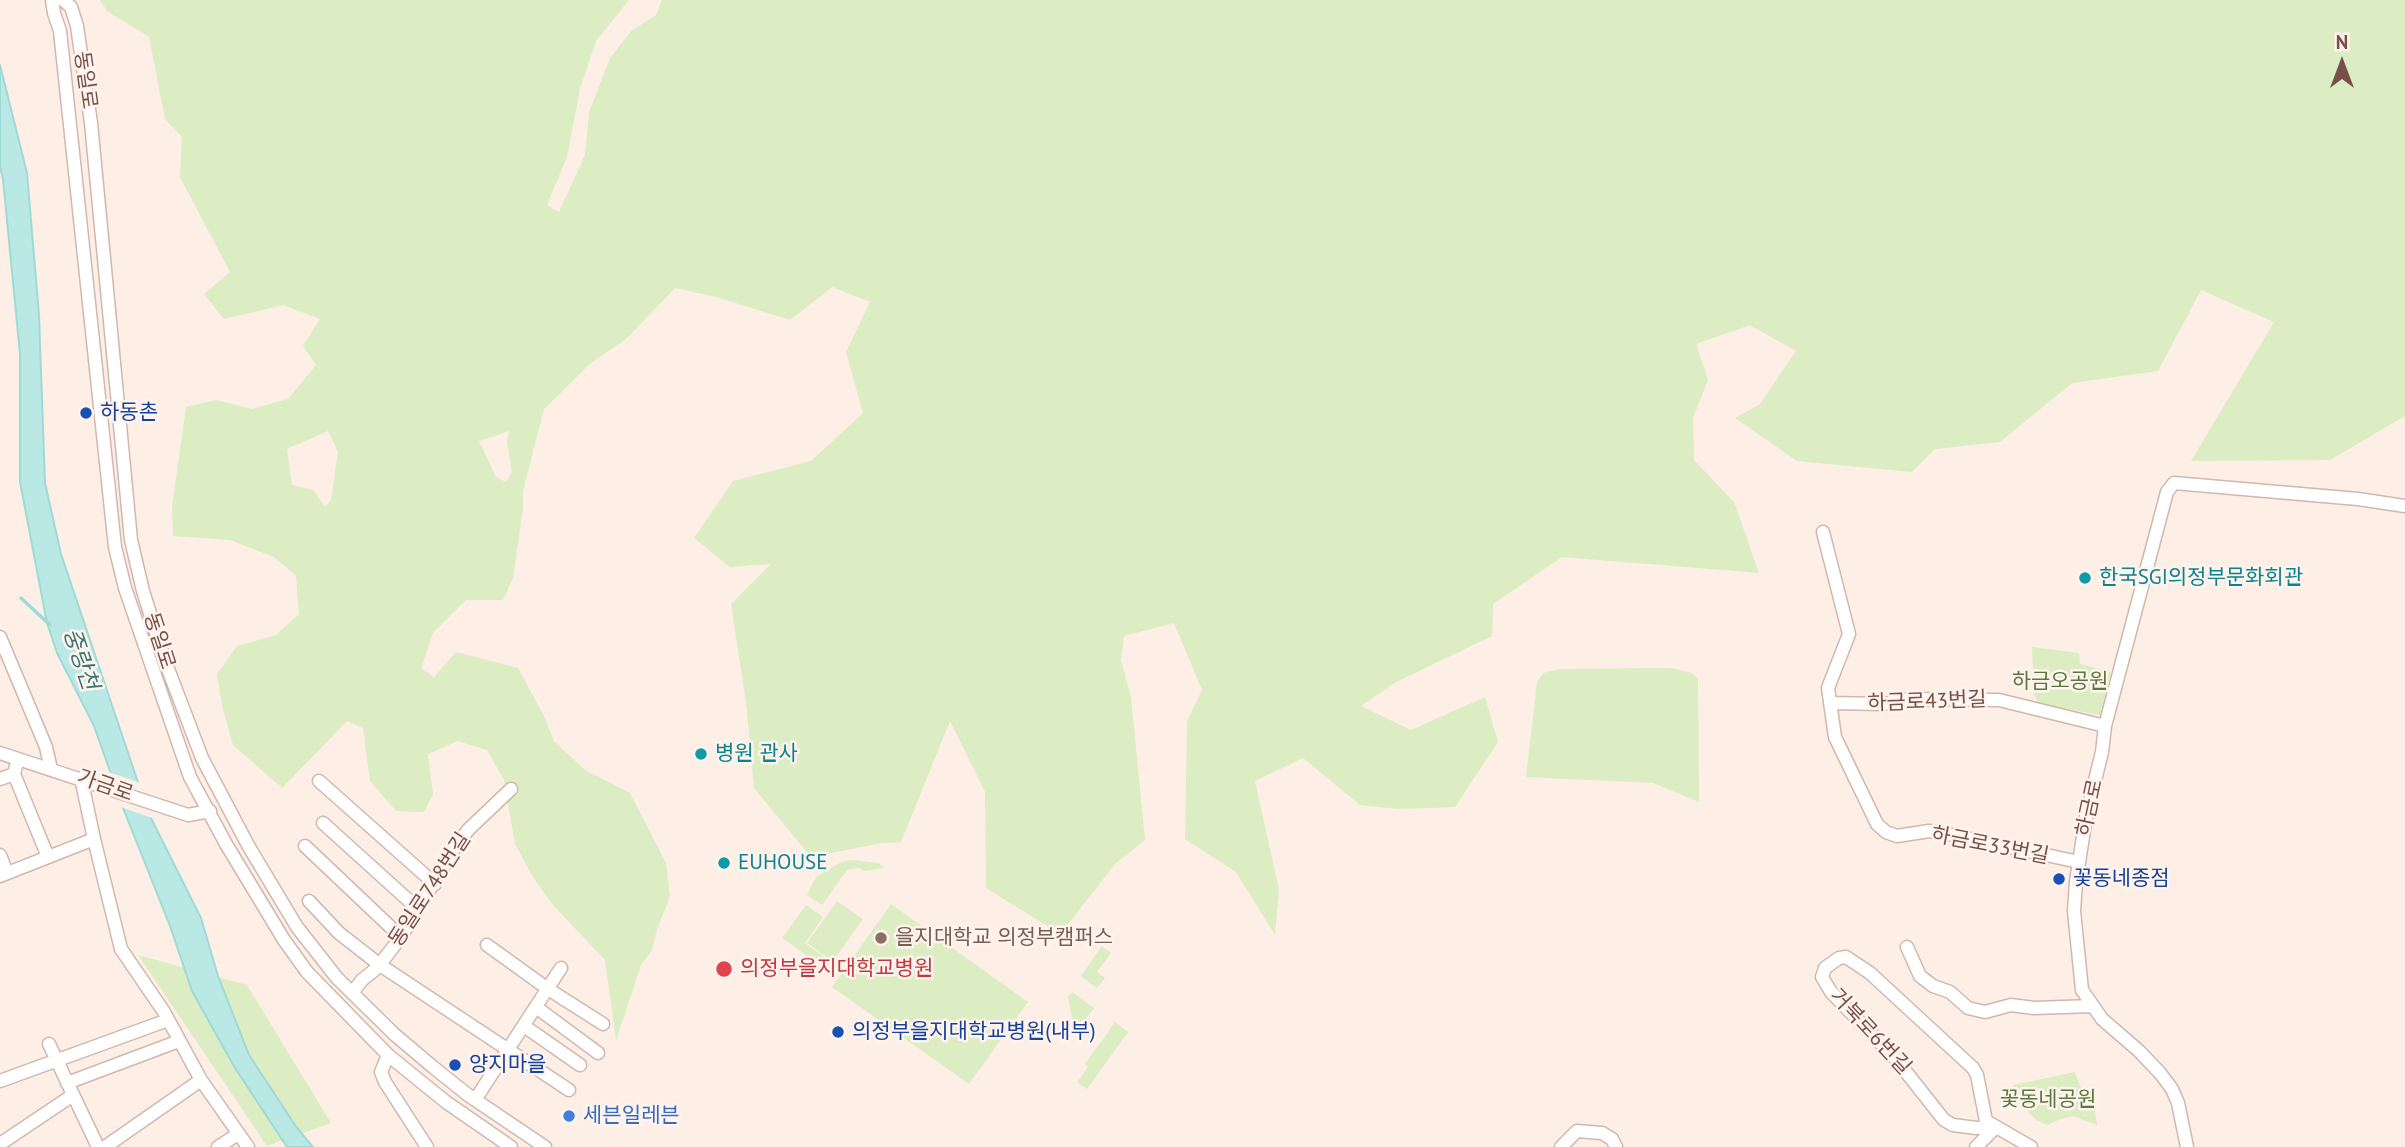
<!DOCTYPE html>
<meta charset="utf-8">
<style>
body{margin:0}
#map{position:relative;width:2405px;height:1147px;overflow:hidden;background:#fdefe6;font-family:"PT Sans",sans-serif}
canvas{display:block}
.north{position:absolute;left:2307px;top:28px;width:70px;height:70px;-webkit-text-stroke:5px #fff4ed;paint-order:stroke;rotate:0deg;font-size:19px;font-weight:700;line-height:28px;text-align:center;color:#785049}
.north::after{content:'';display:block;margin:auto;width:24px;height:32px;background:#785049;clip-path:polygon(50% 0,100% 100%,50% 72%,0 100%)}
</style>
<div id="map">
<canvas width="2405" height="1147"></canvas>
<div class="north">N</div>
</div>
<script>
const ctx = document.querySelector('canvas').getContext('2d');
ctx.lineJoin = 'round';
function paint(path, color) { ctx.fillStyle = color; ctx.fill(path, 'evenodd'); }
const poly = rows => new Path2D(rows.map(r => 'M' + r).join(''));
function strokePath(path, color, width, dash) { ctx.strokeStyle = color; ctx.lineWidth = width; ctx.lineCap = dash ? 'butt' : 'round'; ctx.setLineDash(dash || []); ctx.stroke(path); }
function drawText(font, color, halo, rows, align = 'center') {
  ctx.font = font + ' "PT Sans","Noto Sans KR",sans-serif'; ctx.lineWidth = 5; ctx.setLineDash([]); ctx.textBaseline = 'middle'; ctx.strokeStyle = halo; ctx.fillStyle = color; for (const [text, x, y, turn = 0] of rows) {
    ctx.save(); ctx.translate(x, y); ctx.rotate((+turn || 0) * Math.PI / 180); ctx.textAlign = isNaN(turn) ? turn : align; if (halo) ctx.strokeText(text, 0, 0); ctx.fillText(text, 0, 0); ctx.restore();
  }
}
const green = poly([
 [100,0,629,0,596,41,580,89,567,157,547,205,559,212,585,155,589,112,610,58,631,31,656,15,662,0,2405,0,2405,416,2330,460,2191,461,2274,322,2201,290,2158,371,2072,383,2000,442,1935,449,1912,472,1797,461,1735,418,1760,404,1796,351,1750,325,1696,344,1708,380,1693,418,1694,460,1734,502,1759,573,1562,557,1493,604,1492,636,1396,682,1361,706,1411,730,1485,697,1498,742,1455,807,1398,809,1360,805,1303,758,1255,781,1279,890,1275,935,1236,872,1185,839,1187,721,1202,690,1174,623,1124,636,1121,661,1131,697,1145,840,1116,863,1060,934,986,888,985,792,950,721,901,842,882,843,811,857,754,788,746,702,731,604,771,564,730,567,694,538,733,481,811,461,863,413,846,352,870,302,832,287,790,320,716,297,675,288,626,339,591,363,544,409,523,491,523,508,513,578,503,600,466,600,433,633,421,668,434,677,456,652,518,668,544,716,554,741,585,770,630,793,666,863,670,897,657,929,652,950,641,965,616,1040,605,960,553,905,533,877,515,844,504,780,487,750,458,741,428,754,433,794,424,812,396,811,370,781,363,728,347,721,282,788,233,745,222,706,217,674,237,646,276,635,299,614,296,576,274,557,230,540,173,536,172,507,186,407,216,400,252,409,288,399,316,365,303,346,320,319,283,305,224,319,204,294,230,272,180,177,182,137,165,119,149,37,107,11],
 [328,431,338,452,331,500,325,507,313,490,292,485,287,449],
 [509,431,507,443,512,472,506,482,496,477,479,441],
 [2032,647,2079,653,2080,664,2111,672,2100,715,2039,704,2034,695],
 [1672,668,1692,673,1698,679,1699,802,1653,783,1526,777,1537,682,1543,673,1560,669],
 [851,860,879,863,884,868,864,871,859,868,847,870,822,905,807,895,816,877,841,862],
 [837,901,863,919,833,961,807,943],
 [891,904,1028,1002,969,1084,832,987],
 [806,905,823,917,805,943,831,962,826,969,782,938],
 [1102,946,1111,953,1097,972,1105,978,1097,988,1081,976],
 [138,955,247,985,331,1123,267,1146],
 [1072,992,1094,1008,1075,1034,1068,997],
 [1115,1022,1128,1032,1087,1089,1077,1082,1088,1067,1085,1064],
 [2075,1072,2080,1086,2094,1104,2097,1125,2073,1116,2060,1119,2048,1125,2036,1120,2024,1107,2013,1085]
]);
const water = poly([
 [0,65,27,173,39,315,45,483,61,554,148,812,201,918,218,976,249,1055,297,1128,313,1147,287,1147,235,1068,192,991,170,926,123,808,94,726,57,653,47,623,20,482,20,354,3,179,0,167,0,65]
]);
const pier = poly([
 [106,771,143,784,155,819,118,806]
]);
const stream = poly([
 [21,598,50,625]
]);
const minor = poly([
 [52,0,54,13,60,31,115,547,125,588,190,777,226,844,284,940,307,972,388,1055,446,1102,511,1147],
 [63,0,71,7,77,26,91,123,131,540,143,591,165,661,202,758,249,847,297,927,337,978,394,1034,433,1067,468,1095,545,1147],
 [1823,532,1849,634,1828,688,1835,737,1877,824,1886,832,1897,836,1929,831,1943,833,2079,862],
 [0,637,46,747,51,769],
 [1830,703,1883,704,1909,699,1999,700,2105,726],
 [0,753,188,815,210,811],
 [14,774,48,857],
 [0,779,14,774,16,766],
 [319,781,435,884],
 [323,823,417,908],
 [94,839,121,949,164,1012,201,1080,248,1147],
 [305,846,401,937],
 [0,855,7,873],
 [0,876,94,839,81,778],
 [309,901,339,933,380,965,569,1090],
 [487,945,548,989,603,1024],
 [1907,947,1920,976,1933,986,1950,992,1968,1008,1985,1012,2011,1005,2034,1008,2092,1006],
 [352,993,362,980,377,968,401,937,457,844,469,829,511,789],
 [536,1007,598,1053],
 [524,1026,580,1065],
 [49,1044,98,1147],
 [388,1055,381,1072,385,1082,427,1147],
 [0,1081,168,1020],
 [67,1083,179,1041],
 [475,1100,561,968],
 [1986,1121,1984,1128,1976,1128,1953,1125,1944,1120,1895,1058,1831,992,1822,977,1825,968,1839,958,1846,957,1870,973,1973,1068,1977,1075,1986,1121,2031,1147],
 [0,1144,73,1095],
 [105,1147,201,1080],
 [218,1147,238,1134],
 [1561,1147,1577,1131,1602,1133,1612,1139,1616,1147],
 [1976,1147,1996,1127],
 [2187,1147,2178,1103,2172,1089,2160,1073,2139,1051,2102,1019,2082,990,2074,911,2076,882,2086,817,2102,752,2105,726,2167,492,2174,483,2358,499,2405,506]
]);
const markers = [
 [86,413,7,"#1a4fb4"],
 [2085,578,7,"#0f9aa8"],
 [701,754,7,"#0f9aa8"],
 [724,863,7,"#0f9aa8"],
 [2059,879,7,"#1a4fb4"],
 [881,938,7,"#8d6e63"],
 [724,969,9,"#e0444e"],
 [838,1032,7,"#1a4fb4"],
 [455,1065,7,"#1a4fb4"],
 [569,1116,7,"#3f7fe0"]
];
const streetNames = [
 ["동일로",85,80,82],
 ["동일로",159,641,72],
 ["하금로43번길",1927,702,-2],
 ["가금로",105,786,19],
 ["하금로",2090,808,-78],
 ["하금로33번길",1990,846,11],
 ["동일로748번길",430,890,-57],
 ["거북로6번길",1870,1032,47]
];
const transitNames = [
 ["하동촌",100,413],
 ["꽃동네종점",2073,879],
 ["의정부을지대학교병원(내부)",852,1032],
 ["양지마을",469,1065]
];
const cultureNames = [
 ["한국SGI의정부문화회관",2099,578],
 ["병원 관사",715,754],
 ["EUHOUSE",738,863]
];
const parkNames = [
 ["하금오공원",2060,682],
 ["꽃동네공원",2048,1100]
];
const educationNames = [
 ["을지대학교 의정부캠퍼스",895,938]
];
const healthNames = [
 ["의정부을지대학교병원",740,969]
];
const shopNames = [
 ["세븐일레븐",583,1116]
];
const waterNames = [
 ["중랑천",80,659,71]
];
paint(green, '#dcecc3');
paint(water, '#b9e8e5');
strokePath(water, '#9fdad7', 2);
paint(pier, '#fdefe6');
strokePath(stream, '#9fdad7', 3.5);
strokePath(minor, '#d2b7ad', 15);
strokePath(minor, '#fff', 12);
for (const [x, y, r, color] of markers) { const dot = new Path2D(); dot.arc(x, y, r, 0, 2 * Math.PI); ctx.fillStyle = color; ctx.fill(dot); strokePath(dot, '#fff4ed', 2.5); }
drawText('21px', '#785049', '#fff4ed', streetNames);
drawText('21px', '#164399', '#fff4ed', transitNames, 'left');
drawText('21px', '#0d838f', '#fff4ed', cultureNames, 'left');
drawText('21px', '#5b783e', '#fff4ed', parkNames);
drawText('21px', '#785e54', '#fff4ed', educationNames, 'left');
drawText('21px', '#be3a42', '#fff4ed', healthNames, 'left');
drawText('21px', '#366cbe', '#fff4ed', shopNames, 'left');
drawText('italic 23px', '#397674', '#fff4ed', waterNames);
</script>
